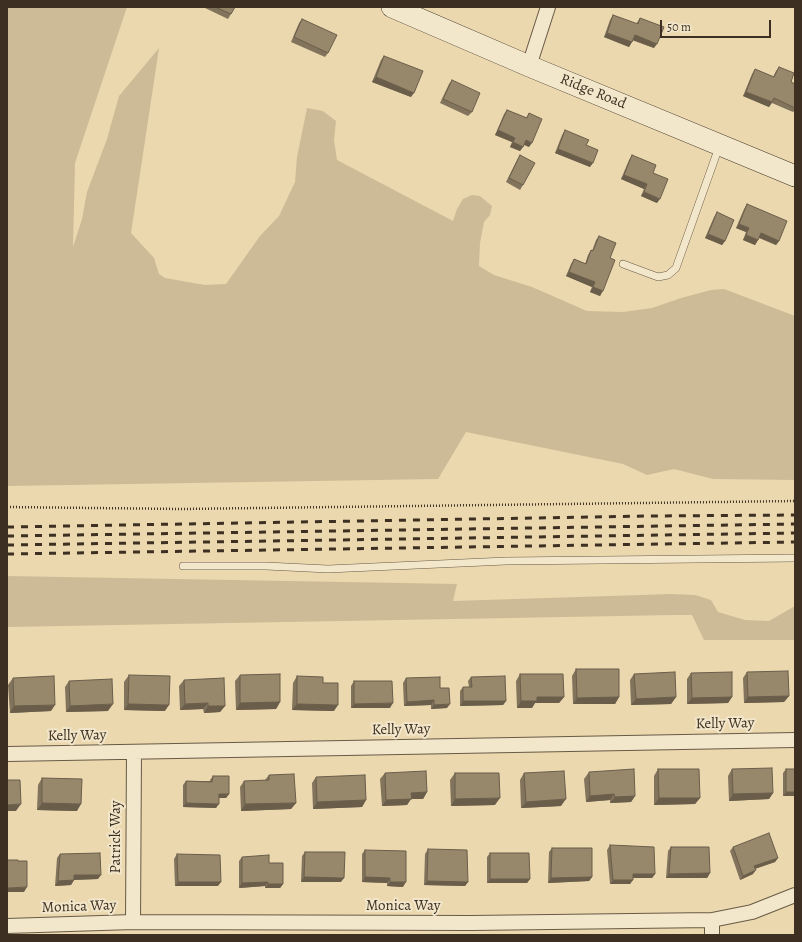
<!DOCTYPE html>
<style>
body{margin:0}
#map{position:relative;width:802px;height:942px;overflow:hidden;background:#ebd8af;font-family:Alegreya,serif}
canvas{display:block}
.frame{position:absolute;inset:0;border:8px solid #3d3022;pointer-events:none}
.scale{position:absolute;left:660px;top:20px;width:111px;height:18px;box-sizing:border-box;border:2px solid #3d3022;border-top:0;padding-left:5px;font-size:12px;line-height:14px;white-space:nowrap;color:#3d3022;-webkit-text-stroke:3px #f2e6cb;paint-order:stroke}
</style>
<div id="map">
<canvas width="802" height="942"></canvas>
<div class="frame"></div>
<div class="scale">50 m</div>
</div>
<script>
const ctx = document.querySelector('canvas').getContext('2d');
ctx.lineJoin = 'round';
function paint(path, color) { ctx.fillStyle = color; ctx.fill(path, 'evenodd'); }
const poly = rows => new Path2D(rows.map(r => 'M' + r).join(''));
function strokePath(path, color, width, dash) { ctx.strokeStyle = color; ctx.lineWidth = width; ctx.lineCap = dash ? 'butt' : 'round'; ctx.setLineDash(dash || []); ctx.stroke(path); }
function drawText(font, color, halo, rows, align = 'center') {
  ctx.font = font + ' Alegreya,serif'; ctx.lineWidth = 4; ctx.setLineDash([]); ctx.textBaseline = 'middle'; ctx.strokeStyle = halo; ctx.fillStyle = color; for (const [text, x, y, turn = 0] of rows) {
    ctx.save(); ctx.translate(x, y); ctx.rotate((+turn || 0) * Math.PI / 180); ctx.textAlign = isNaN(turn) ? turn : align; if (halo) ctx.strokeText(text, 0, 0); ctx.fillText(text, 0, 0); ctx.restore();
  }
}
const green = poly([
 [7,7,127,7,75,163,73,247,82,219,87,192,107,139,119,96,159,48,131,233,154,258,159,274,165,278,205,285,226,284,260,236,279,216,295,182,297,157,307,108,323,111,336,121,334,140,337,160,453,221,457,209,463,199,472,195,480,196,492,206,490,215,484,222,480,243,479,266,494,275,532,287,587,311,623,312,652,308,681,298,711,290,724,289,795,316,795,480,713,479,674,469,647,475,623,464,466,432,438,479,7,486],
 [7,576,457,584,453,601,672,594,695,595,711,600,718,612,745,620,769,621,795,606,795,640,704,640,692,615,675,615,7,627]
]);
const path = poly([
 [7,507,182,509,795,501]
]);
const lane = poly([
 [623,264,658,277,668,275,676,268,719,147],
 [183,566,266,566,328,569,506,561,795,558]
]);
const street = poly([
 [529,66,548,7],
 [7,754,795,740],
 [712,920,712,935],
 [133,922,134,752],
 [7,926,133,922,471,923,712,920,752,912,795,895]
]);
const secondary = poly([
 [392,7,529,66,795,176]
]);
const rail = poly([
 [7,527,651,516,795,515],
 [7,536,795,524],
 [7,545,795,533],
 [7,554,795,542]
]);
const wall = poly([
 [203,7,235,7,231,14,228,19],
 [613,15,636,24,640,18,654,48,633,40,629,47,604,37,610,20],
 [302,19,328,53,325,57,291,42,299,23],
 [384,56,411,97,372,82,381,60],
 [779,67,791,82,795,84,795,110,793,112,772,103,769,107,743,96,752,74,755,69,773,77,776,71],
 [452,80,472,112,468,116,440,103,449,84],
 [507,110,526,118,529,113,529,147,524,145,520,151,510,147,512,142,495,135,504,114],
 [565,130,586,145,590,167,555,153,562,135],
 [520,155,523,185,520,190,506,182,517,160],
 [632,155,653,173,657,203,641,196,644,189,621,179,629,160],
 [747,204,779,241,776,245,759,238,755,245,743,240,746,232,736,228,744,209],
 [717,212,725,241,722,245,705,238,714,217],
 [599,236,610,258,600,296,590,292,592,287,566,276,571,264,574,259,585,264,588,255,591,250,592,251,596,240],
 [576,669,619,697,615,704,573,704,572,676],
 [747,672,789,696,784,702,744,703,743,678],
 [691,673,732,697,728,703,687,704,687,679],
 [520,674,564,697,559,703,535,703,532,708,517,708,516,681],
 [634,674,676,697,671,704,631,705,630,680],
 [129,675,165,711,124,710,124,682],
 [240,675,280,702,276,709,236,710,235,681],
 [297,676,323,683,334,711,292,710,293,683],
 [471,677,506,701,503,705,460,706,460,691,463,687,469,687,468,681],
 [13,678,51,711,10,713,8,685],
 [406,678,440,688,447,708,431,709,431,705,404,706,403,683],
 [184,680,225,706,220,712,204,713,203,709,180,710,179,686],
 [69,681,108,711,66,712,65,687],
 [354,681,390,708,351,708,351,686],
 [658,769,700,798,695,804,654,805,654,776],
 [732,769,773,793,769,799,729,801,728,776],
 [786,769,795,796,783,796,783,773],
 [589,772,635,796,631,802,610,803,610,800,586,802,584,779],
 [385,773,427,792,423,799,411,799,407,805,382,806,380,779],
 [455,773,495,805,451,806,450,780],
 [524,773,561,806,521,808,520,780],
 [269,775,296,803,291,809,241,811,240,787,244,781,265,780],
 [213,776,229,794,226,798,219,798,216,808,183,807,183,785,186,781,210,781,210,780],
 [316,777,366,800,362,807,313,809,312,783],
 [42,778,77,811,37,810,38,785],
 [610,845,655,874,652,878,633,878,630,884,610,884,607,850],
 [671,847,710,873,707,878,666,878,668,851],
 [733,847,778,858,775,862,755,869,753,874,740,880,730,851],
 [552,848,592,877,589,881,548,883,549,852],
 [428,849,468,882,465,886,424,885,425,854],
 [365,850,403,887,387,886,387,883,362,882,362,854],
 [305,852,341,882,301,882,302,856],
 [490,853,530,879,527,883,487,883,487,857],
 [60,854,98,879,74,880,71,885,55,886,57,858],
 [177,854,218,886,175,886,174,859],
 [242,857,269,863,283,884,280,888,265,888,265,886,239,888,239,861]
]);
const shadedWall = poly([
 [607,33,632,42,629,47,604,37],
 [635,35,657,44,654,48,632,40],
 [376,77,414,93,411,97,372,82],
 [746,92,772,102,769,107,743,96],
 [498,130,515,138,512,142,495,135],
 [526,140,532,143,529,147,523,144],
 [513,142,523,147,520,151,510,147],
 [558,149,593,163,590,167,555,153],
 [624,175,647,184,644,189,621,179],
 [644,192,660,199,657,203,641,196],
 [739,224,749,228,746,232,736,228],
 [761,233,779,241,776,245,758,237],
 [708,234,725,241,722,245,705,238],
 [746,235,758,240,755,245,743,240],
 [569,272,595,282,592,287,566,276],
 [593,287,603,291,600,296,590,292],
 [789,696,784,702,744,703,748,697],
 [537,697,564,697,559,703,535,703,532,708,517,708,521,701],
 [619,697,615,704,573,704,577,698],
 [676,697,671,704,631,705,636,699],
 [732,697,728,703,687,704,692,698],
 [434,700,431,705,404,706,407,702],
 [463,701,506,701,503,705,460,706],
 [280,702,276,709,236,710,240,703],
 [208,703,203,709,180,710,185,704],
 [393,703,390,708,351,708,354,704],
 [113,704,108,711,66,712,70,706],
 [128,704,169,705,165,711,124,710],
 [297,704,338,705,334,711,292,710],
 [450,704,447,708,431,709,434,705],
 [55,705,51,711,10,713,14,706],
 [208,706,225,706,220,712,204,713],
 [427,792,423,799,411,799,407,805,382,806,386,800,411,793],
 [786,792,795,792,795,796,783,796],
 [773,793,769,799,729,801,733,794],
 [219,794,229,794,226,798,216,798],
 [614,794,610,800,586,802,590,796],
 [635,796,631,802,610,803,615,797],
 [500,798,495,805,451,806,455,799],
 [659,798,700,798,695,804,654,805],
 [566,799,561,806,521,808,526,802],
 [366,800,362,807,313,809,317,802],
 [42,803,81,804,77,811,37,810],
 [186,803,219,804,216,808,183,807],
 [296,803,291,809,241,811,245,804],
 [21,804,16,811,7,811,7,805],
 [778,858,775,862,751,870,754,866],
 [756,870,753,874,740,880,743,876],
 [710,873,707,878,666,878,669,874],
 [633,874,655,874,652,878,630,878],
 [74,875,101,875,98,879,71,880],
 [304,877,344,878,341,882,301,882],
 [365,877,390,878,387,883,362,882],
 [592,877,589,881,548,883,551,878],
 [490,879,530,879,527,883,487,883],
 [74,880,71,885,55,886,58,881],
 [613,880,633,880,630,884,610,884],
 [427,881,468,882,465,886,424,885],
 [178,882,221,882,218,886,175,886],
 [268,882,265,886,239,888,242,883],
 [390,882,406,882,403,887,387,886],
 [268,884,283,884,280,888,265,888],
 [27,887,24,892,7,892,7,888]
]);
const building = poly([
 [215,7,235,7,231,14,215,7],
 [613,15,638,24,640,18,664,27,657,44,635,35,632,42,607,33,613,15],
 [302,19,337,35,328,53,294,37,302,19],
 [384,56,423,71,414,93,376,77,384,56],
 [779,67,794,73,791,82,795,84,795,108,774,98,772,102,746,92,755,69,774,77,779,67],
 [452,80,480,93,472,112,443,99,452,80],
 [507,110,527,118,529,113,542,119,532,143,526,140,523,147,513,142,515,138,498,130,507,110],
 [565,130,589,140,586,145,598,150,593,163,558,149,565,130],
 [520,155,535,163,523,185,509,178,520,155],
 [632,155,656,165,653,173,668,179,660,199,644,192,647,184,624,175,632,155],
 [747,204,787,221,779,241,761,233,758,240,746,235,749,228,739,224,747,204],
 [717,212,734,220,725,241,708,234,717,212],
 [599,236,616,243,610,258,615,260,603,291,593,287,595,282,569,272,574,259,586,264,591,250,593,251,599,236],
 [576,669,619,669,619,697,577,698,576,669],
 [788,671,789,696,748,697,747,672,788,671],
 [675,672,676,697,636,699,634,674,675,672],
 [732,672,732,697,692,698,691,673,732,672],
 [280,674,280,702,240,703,240,675,280,674],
 [520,674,563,674,564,697,537,697,537,701,521,701,520,674],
 [129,675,170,676,169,705,128,704,129,675],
 [54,676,55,705,14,706,13,678,54,676],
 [297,676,323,677,323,683,338,683,338,705,297,704,297,676],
 [505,676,506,701,463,701,463,687,472,687,471,677,505,676],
 [440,677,440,688,449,688,450,704,434,705,434,700,407,702,406,678,440,677],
 [224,678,225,706,208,706,208,703,185,704,184,680,224,678],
 [112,679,113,704,70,706,69,681,112,679],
 [354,681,392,681,393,703,354,704,354,681],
 [772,768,773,793,733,794,732,769,772,768],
 [634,769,635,796,615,797,614,794,590,796,589,772,634,769],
 [658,769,699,769,700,798,659,798,658,769],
 [786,769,795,769,795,792,786,792,786,769],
 [426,771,427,792,411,793,412,799,386,800,385,773,426,771],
 [564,771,566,799,526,802,524,773,564,771],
 [455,773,499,773,500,798,455,799,455,773],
 [294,774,296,803,245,804,244,781,269,780,269,775,294,774],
 [365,775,366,800,317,802,316,777,365,775],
 [213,776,229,776,229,794,219,794,219,804,186,803,186,781,212,782,213,776],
 [42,778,82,779,81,804,42,803,42,778],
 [7,780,20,780,21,804,7,805,7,780],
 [769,833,778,858,754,866,756,870,743,876,733,847,769,833],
 [610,845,654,847,655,874,633,874,633,880,613,880,610,845],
 [671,847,709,847,710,873,669,874,671,847],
 [552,848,592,848,592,877,551,878,552,848],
 [428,849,467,850,468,882,427,881,428,849],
 [365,850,406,851,406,882,390,882,390,878,365,877,365,850],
 [305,852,345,852,344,878,304,877,305,852],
 [100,853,101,875,74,875,74,880,58,881,60,854,100,853],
 [490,853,529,853,530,879,490,879,490,853],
 [177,854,220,855,221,882,178,882,177,854],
 [269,855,269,863,283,863,283,884,268,884,268,882,242,883,242,857,269,855],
 [7,860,18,860,18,861,27,861,27,887,7,888,7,860]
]);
const streetNames = [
 ["Ridge Road",593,92,22],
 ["Kelly Way",725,724,-1],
 ["Kelly Way",401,730,-1],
 ["Kelly Way",77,736,-1],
 ["Patrick Way",116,837,-90],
 ["Monica Way",403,906],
 ["Monica Way",79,907,-2]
];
paint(green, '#cdbb97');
strokePath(lane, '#685a45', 8);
strokePath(street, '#685a45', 16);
strokePath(secondary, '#3d3022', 22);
strokePath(path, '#3d3022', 2.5, [1, 2]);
strokePath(lane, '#f2e6cb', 7);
strokePath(street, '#f2e6cb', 14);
strokePath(secondary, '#f2e6cb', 21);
strokePath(rail, '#3d3022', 3, [7, 7]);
paint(wall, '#82745c');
paint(shadedWall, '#6a5e4b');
paint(building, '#97876b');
strokePath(building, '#6a5e4b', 1);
drawText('15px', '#3d3022', '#f2e6cb', streetNames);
</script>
